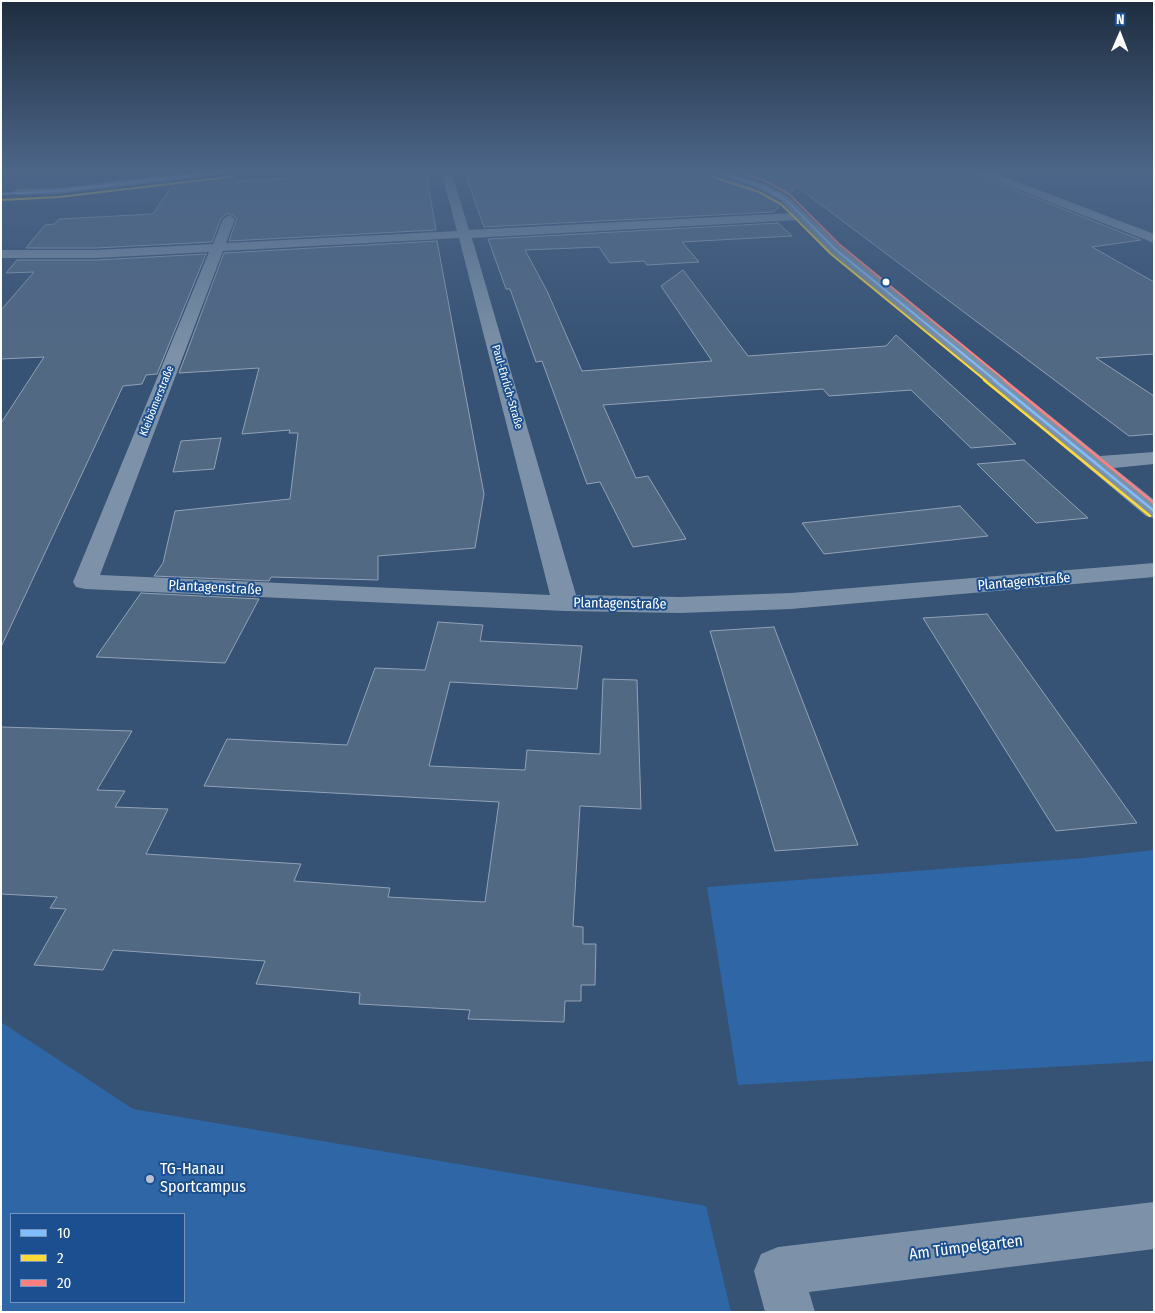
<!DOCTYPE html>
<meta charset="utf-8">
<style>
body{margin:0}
#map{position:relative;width:1155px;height:1313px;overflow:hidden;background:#365274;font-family:"Fira Sans Condensed",sans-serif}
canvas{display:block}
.frame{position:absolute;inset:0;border:2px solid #fff;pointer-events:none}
.legend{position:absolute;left:10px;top:1213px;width:175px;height:90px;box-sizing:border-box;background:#1b4f8f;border:1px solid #7695bc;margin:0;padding:6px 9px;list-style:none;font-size:15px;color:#fff}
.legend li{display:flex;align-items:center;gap:10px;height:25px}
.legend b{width:25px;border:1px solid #7695bc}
.north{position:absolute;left:1095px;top:10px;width:50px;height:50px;-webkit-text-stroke:4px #1b4f8f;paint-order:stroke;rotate:1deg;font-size:14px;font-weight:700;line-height:20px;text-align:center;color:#fff}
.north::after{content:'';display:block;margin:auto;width:18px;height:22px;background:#fff;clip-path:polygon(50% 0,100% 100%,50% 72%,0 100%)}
</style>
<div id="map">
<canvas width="1155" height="1313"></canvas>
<div class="frame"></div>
<ul class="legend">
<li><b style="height:6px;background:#80bdff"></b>10</li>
<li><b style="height:6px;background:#ffd939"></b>2</li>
<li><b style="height:6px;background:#ff8080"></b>20</li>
</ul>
<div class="north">N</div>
</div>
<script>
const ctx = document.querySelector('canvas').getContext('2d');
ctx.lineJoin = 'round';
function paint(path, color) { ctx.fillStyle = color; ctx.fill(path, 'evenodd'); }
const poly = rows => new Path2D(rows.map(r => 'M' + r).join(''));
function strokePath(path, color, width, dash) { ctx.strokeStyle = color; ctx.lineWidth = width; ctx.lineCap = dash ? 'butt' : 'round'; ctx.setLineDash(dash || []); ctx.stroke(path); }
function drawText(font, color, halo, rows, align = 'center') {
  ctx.font = font + ' "Fira Sans Condensed",sans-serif'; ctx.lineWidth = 4; ctx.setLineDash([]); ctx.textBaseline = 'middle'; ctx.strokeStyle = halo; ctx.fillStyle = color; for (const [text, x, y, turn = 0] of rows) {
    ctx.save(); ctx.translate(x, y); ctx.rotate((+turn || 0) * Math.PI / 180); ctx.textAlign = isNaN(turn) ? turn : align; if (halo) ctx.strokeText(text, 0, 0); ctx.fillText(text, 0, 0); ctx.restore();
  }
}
const green = poly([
 [1154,850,1154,1061,738,1085,707,887,1083,858],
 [1,1022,133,1109,706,1206,731,1312,1,1312],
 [11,1214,184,1214,184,1302,11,1302]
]);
const building = poly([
 [344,171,422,171,423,173,426,173,436,230,229,241,237,218,228,213,221,218,212,242,96,248,26,248,45,225,55,224,59,219,153,214,174,183,233,176,237,181,289,178,291,173,344,171],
 [519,171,708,171,756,190,781,204,774,212,484,227,466,176,520,173,519,171],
 [730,171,762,171,769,173,778,172,775,171,967,171,1141,240,1092,247,1154,282,1154,354,1096,358,1154,396,1154,434,1129,436,796,186,789,195,766,182,730,171],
 [778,223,792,236,682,242,699,262,647,265,644,261,610,263,599,247,525,250,547,291,582,371,712,361,661,286,683,270,748,356,886,346,896,335,1016,444,971,448,911,390,829,396,823,389,603,405,636,478,648,476,686,539,633,547,600,482,587,484,542,361,536,362,510,289,506,289,488,239,778,223],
 [437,241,484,494,475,548,378,556,378,580,271,577,269,581,154,576,163,563,175,511,290,499,298,433,289,433,290,430,242,434,259,368,179,373,224,253,437,241],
 [206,254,157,374,146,375,142,384,123,386,1,647,1,423,44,357,1,359,1,310,34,272,6,273,17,260,96,260,206,254],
 [221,438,214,469,173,472,181,441,221,438],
 [1024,460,1088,518,1036,523,977,464,1024,460],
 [960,506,988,536,824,554,802,523,960,506],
 [141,593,259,599,225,663,96,657,141,593],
 [987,614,1053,706,1137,823,1056,831,923,618,987,614],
 [438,622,483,625,480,641,582,646,577,689,450,682,429,766,525,770,527,750,600,754,603,679,637,680,641,809,580,806,573,926,583,927,583,944,596,944,595,985,581,985,581,1001,565,1001,564,1022,468,1019,470,1010,359,1004,360,993,256,984,265,961,113,950,103,970,34,965,66,909,50,908,57,897,1,894,1,727,132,731,97,790,125,791,115,807,168,809,146,854,301,864,294,881,390,888,388,897,485,902,499,802,204,786,227,739,347,745,375,668,425,670,438,622],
 [774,627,811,723,858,845,775,851,710,631,774,627]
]);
const minor = poly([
 [1,171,37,171,32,174,1,175,1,171],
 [441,171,451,171,469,230,792,213,781,201,757,188,710,171,725,171,765,184,789,197,840,246,1100,456,1154,452,1154,464,1114,468,1154,500,1154,518,1146,516,830,252,799,220,472,238,576,595,680,597,791,593,1154,563,1154,577,791,609,680,613,565,611,85,589,76,587,73,582,209,252,96,258,1,258,1,250,96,250,213,244,223,219,229,215,235,219,226,243,457,231,441,171],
 [459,238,550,595,100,575,223,251,459,238],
 [975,171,989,171,1154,234,1154,243,976,173,975,171],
 [1154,1202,1154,1249,809,1292,815,1312,765,1312,754,1271,761,1254,778,1247,1154,1202]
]);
const secondary = poly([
 [203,171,233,171,228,174,58,194,18,195,12,192,18,189,58,188,203,171]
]);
const bus1Far1 = poly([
 [715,171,761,186,785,199,835,249,996,381],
 [1,194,58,191,228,171]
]);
const bus1 = poly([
 [994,380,1154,511]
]);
const bus2Far1 = poly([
 [713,177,759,192,781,204,831,254,986,381],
 [1,200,59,197,229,177]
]);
const bus2 = poly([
 [984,380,1150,516]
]);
const bus3Far1 = poly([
 [734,171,763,180,789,194,839,244,1006,381]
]);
const bus3 = poly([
 [1004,380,1154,503]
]);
const markers = [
 [886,282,4.5,"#fff"],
 [150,1179,5,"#b9c2ce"]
];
const farStreetnames = [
 ["Paul-Ehrlich-Straße",507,387,74],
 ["Kleibömerstraße",157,401,-68]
];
const streetNames = [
 ["Plantagenstraße",1024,582,-5],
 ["Plantagenstraße",215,588,3],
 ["Plantagenstraße",620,604,1]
];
const nearPoinames = [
 ["TG-Hanau",160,1170],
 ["Sportcampus",160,1188]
];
const nearStreetnames = [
 ["Am Tümpelgarten",966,1248,-7]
];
paint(green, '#2f66a5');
paint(building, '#526984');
strokePath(building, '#92a2b6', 1);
paint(minor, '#7d92a8');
paint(secondary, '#798da4');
strokePath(bus1Far1, '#80bdff', 2);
strokePath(bus1, '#80bdff', 2.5);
strokePath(bus2Far1, '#ffd939', 2);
strokePath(bus2, '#ffd939', 2.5);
strokePath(bus3Far1, '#ff8080', 2);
strokePath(bus3, '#ff8080', 2.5);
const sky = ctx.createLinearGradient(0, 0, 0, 355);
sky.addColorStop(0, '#1e2d40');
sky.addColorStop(0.48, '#4c6688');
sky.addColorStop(1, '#4c668800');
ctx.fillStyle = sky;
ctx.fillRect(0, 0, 1155, 355);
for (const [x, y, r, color] of markers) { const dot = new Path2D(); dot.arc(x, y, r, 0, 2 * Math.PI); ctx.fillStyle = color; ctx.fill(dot); strokePath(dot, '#1b4f8f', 2); }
drawText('11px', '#fff', '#1b4f8f', farStreetnames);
drawText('14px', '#fff', '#1b4f8f', streetNames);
drawText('16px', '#fff', '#1b4f8f', nearPoinames, 'left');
drawText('16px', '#fff', '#1b4f8f', nearStreetnames);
</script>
